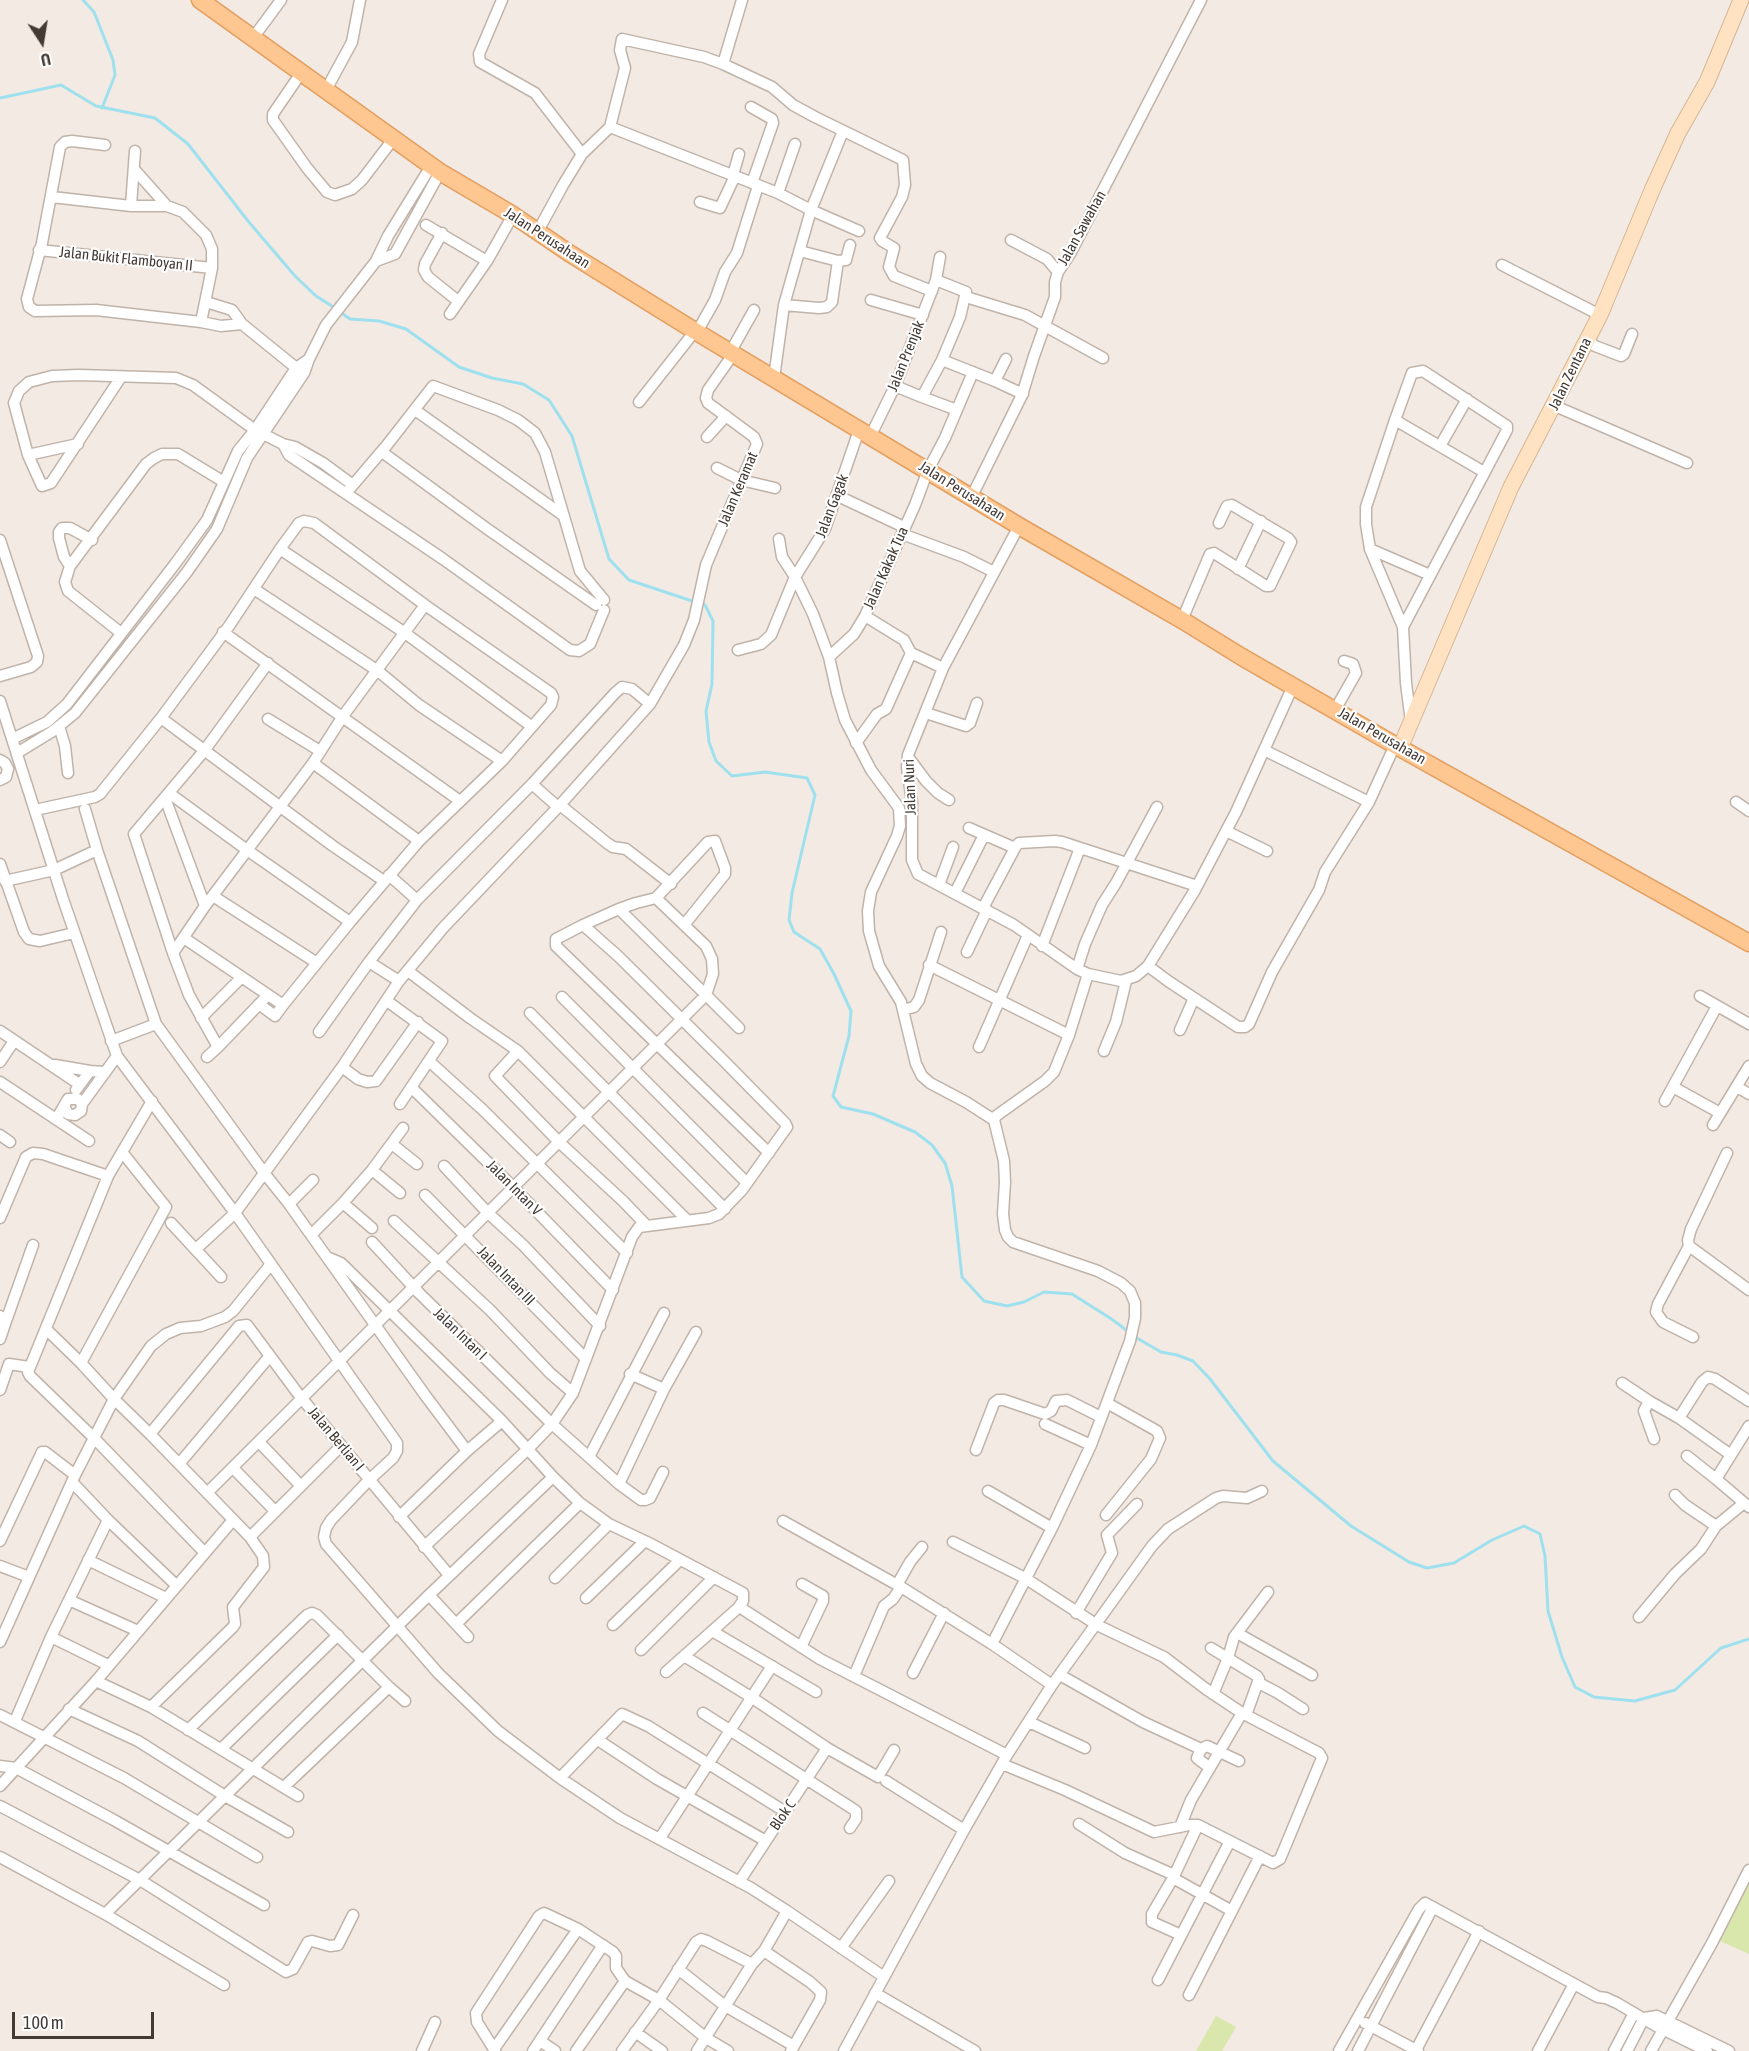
<!DOCTYPE html>
<style>
body{margin:0}
#map{position:relative;width:1749px;height:2051px;overflow:hidden;background:#f2eae3;font-family:"Asap Condensed",sans-serif}
canvas{display:block}
.north{position:absolute;left:12px;top:12px;width:60px;height:60px;-webkit-text-stroke:4px #fff;paint-order:stroke;rotate:168deg;font-size:16px;font-weight:700;line-height:24px;text-align:center;color:#433a34}
.north::after{content:'';display:block;margin:auto;width:21px;height:27px;background:#433a34;clip-path:polygon(50% 0,100% 100%,50% 72%,0 100%)}
.scale{position:absolute;left:12px;top:2012px;width:142px;height:27px;box-sizing:border-box;border:3px solid #433a34;border-top:0;padding-left:8px;font-size:18px;line-height:21px;white-space:nowrap;color:#433a34;-webkit-text-stroke:4px #fff;paint-order:stroke}
</style>
<div id="map">
<canvas width="1749" height="2051"></canvas>
<div class="north">U</div>
<div class="scale">100 m</div>
</div>
<script>
const ctx = document.querySelector('canvas').getContext('2d');
ctx.lineJoin = 'round';
function paint(path, color) { ctx.fillStyle = color; ctx.fill(path, 'evenodd'); }
const poly = rows => new Path2D(rows.map(r => 'M' + r).join(''));
function strokePath(path, color, width, dash) { ctx.strokeStyle = color; ctx.lineWidth = width; ctx.lineCap = dash ? 'butt' : 'round'; ctx.setLineDash(dash || []); ctx.stroke(path); }
function drawText(font, color, halo, rows, align = 'center') {
  ctx.font = font + ' "Asap Condensed",sans-serif'; ctx.lineWidth = 4.5; ctx.setLineDash([]); ctx.textBaseline = 'middle'; ctx.strokeStyle = halo; ctx.fillStyle = color; for (const [text, x, y, turn = 0] of rows) {
    ctx.save(); ctx.translate(x, y); ctx.rotate((+turn || 0) * Math.PI / 180); ctx.textAlign = isNaN(turn) ? turn : align; if (halo) ctx.strokeText(text, 0, 0); ctx.fillText(text, 0, 0); ctx.restore();
  }
}
const green = poly([
 [1749,1881,1749,1954,1720,1941],
 [1216,2016,1236,2027,1222,2051,1196,2051]
]);
const stream = poly([
 [83,0,94,12,113,60,115,75,102,108],
 [0,98,61,85,96,106,155,118,188,144,248,221,295,276,316,296,335,308],
 [340,312,350,319,379,321,406,329,459,367,492,378,523,384,549,400,572,436,609,559,629,580,695,602],
 [701,604,705,605,713,621,712,684,706,711,709,742,716,761,732,776,765,772,807,778,815,795,792,893,789,920,794,932,820,949,834,974,851,1011,849,1036,833,1096,841,1107,873,1114,915,1132,932,1145,945,1163,952,1186,962,1277,984,1301,1007,1306,1024,1302,1044,1292,1072,1294,1113,1320,1130,1333],
 [1135,1337,1161,1352,1177,1355,1193,1361,1210,1379,1273,1461,1351,1526,1409,1562,1427,1568,1454,1563,1492,1540,1524,1526,1540,1534,1545,1556,1548,1611,1562,1657,1575,1687,1594,1697,1635,1701,1675,1690,1721,1648,1749,1639]
]);
const street = poly([
 [502,0,479,54,480,62,535,93,582,154],
 [253,38,281,0],
 [723,64,742,0],
 [301,73,273,114,273,120,307,168,327,192,335,195,352,189,362,180,394,138],
 [326,90,352,42,360,0],
 [751,107,772,119,773,123,752,183],
 [610,127,625,68,620,50,622,39,704,57,723,64,772,87,793,105,815,117,903,160,905,185,902,197,880,238,882,241,894,248,889,267,894,276,932,291],
 [843,131,811,210,859,231],
 [105,145,72,141,65,142,60,147,42,243,27,299,29,307,35,311,96,310,201,322,221,326,242,324],
 [134,169,167,206],
 [733,175,739,154],
 [778,193,795,144],
 [52,197,131,206,167,206,183,212,206,235,212,249,212,268,201,322],
 [700,202,720,208,735,176],
 [131,206,135,151],
 [426,225,487,261],
 [538,231,563,185,582,154,610,127,778,193,811,210,784,305,774,378],
 [442,233,425,264,424,270,428,277,458,301],
 [1011,240,1047,259,1058,272],
 [39,250,212,268],
 [800,251,838,261],
 [376,261,395,254,440,172],
 [1502,265,1600,315],
 [936,280,940,257],
 [966,297,1025,315,1103,358],
 [871,300,923,315],
 [206,302,232,310,242,324,300,371],
 [784,305,819,308,827,307,832,302,838,261,846,260,850,245],
 [450,314,487,261,513,215],
 [697,332,715,300,725,272,737,253,758,186],
 [1587,340,1595,346,1621,356,1624,354,1632,334],
 [731,351,754,310],
 [942,360,995,381,1023,394],
 [121,377,51,483,42,486,28,455,14,403,19,391,29,382,52,376,79,375,176,378,193,385,255,430,283,444,295,447,323,463,353,485],
 [995,381,1006,359],
 [922,397,957,410],
 [639,402,695,331],
 [1555,406,1687,463],
 [415,410,564,516],
 [1395,420,1412,373,1423,371,1507,426,1507,430,1403,627],
 [871,435,895,386,936,280,966,292,960,317,942,360,922,397,895,386],
 [707,437,726,416],
 [283,444,289,455,443,559,570,650,579,651,590,644,604,610],
 [1440,446,1467,399],
 [382,452,486,528,596,605],
 [28,455,78,444],
 [717,468,741,480,775,488],
 [347,492,387,445,433,386,498,410,518,420,535,433,545,452,580,571,604,600],
 [838,496,904,527],
 [971,498,1022,395,1034,356,1055,297,1055,282,1058,272,1070,254,1201,0],
 [1019,526,943,668,908,755,907,767,912,802,912,860,918,874,1014,925,1077,969,1088,974],
 [902,534,964,557,994,572],
 [779,539,782,557,795,577,813,614,829,657,837,693,845,720,871,770,899,808,900,826,897,836,871,892,868,911,869,931,879,966,901,1002,916,1064,922,1076,930,1083,966,1102,994,1120],
 [0,540,38,656,37,662,31,667,0,676],
 [280,549,405,633,531,726],
 [1370,549,1430,575],
 [70,566,64,557,59,538,59,532,62,528,70,528,92,540],
 [1238,569,1261,521],
 [254,589,378,671,419,705,502,761],
 [865,616,904,640,911,653,943,668],
 [1182,620,1210,554,1214,553,1266,586,1270,586,1291,542,1288,538,1232,505,1227,506,1219,523],
 [223,632,460,801],
 [121,633,68,591,65,582,70,566,146,464,154,458,162,454,178,454,224,482],
 [738,650,761,644,771,635,795,577,825,529,859,430],
 [829,657,854,634,865,616,915,505,928,470,945,438,973,372],
 [0,701,63,899,117,1056,235,1213,397,1443,397,1451,393,1458,369,1480,331,1520,326,1528,324,1537,326,1544,438,1673,498,1731,560,1778,620,1818,751,1888,787,1911,884,1977],
 [650,704,684,645,694,620,706,565,757,444,754,437,708,403,706,398,708,390,734,353],
 [1335,710,1356,673,1353,664,1344,661],
 [926,713,966,726,970,723,977,703],
 [161,718,333,846,384,881],
 [268,719,320,751],
 [1411,722,1406,683,1403,627,1370,549,1366,524,1366,507,1395,420,1484,472],
 [59,726,65,746,68,773],
 [12,739,47,722,67,704,175,564,207,520,238,451,255,430,296,368,309,359],
 [856,743,877,714,886,709,911,653],
 [1264,750,1369,802],
 [17,753,53,731,75,713,187,572,217,529,247,458,304,373,309,359,326,325,376,261,388,236,431,166],
 [908,757,926,781,938,793,949,800],
 [0,760,5,763,8,769,6,777,0,780],
 [313,763,419,841],
 [532,784,558,807],
 [169,793,247,850,350,922],
 [165,798,205,906],
 [1736,802,1749,811],
 [560,805,607,843,613,847,626,849,671,884],
 [85,809,97,850,156,1024,265,1174,289,1204,425,1395,467,1451],
 [35,810,95,797,100,794,161,718,229,626,280,549,299,523,304,521,314,523,425,605,551,693,553,697,551,705,502,761,419,841,350,922,283,1005,184,938],
 [969,828,1015,848],
 [1226,831,1267,851],
 [0,864,24,932,29,939,40,941,74,933],
 [389,875,417,900],
 [5,881,54,870,97,850],
 [939,885,953,847],
 [955,893,984,835],
 [213,896,317,963],
 [656,898,708,842,715,841,725,868,725,874,684,925],
 [983,908,1016,846,1019,843,1055,841,1062,842,1197,886],
 [619,909,706,995,713,974,712,959,706,946,656,898,636,903,619,909,583,925,556,939,556,946,769,1153],
 [1042,946,1080,848],
 [967,952,987,910],
 [173,953,134,834,204,751,268,663],
 [369,962,399,981],
 [929,965,1069,1035],
 [1148,966,1168,981,1238,1027,1245,1027,1249,1024,1272,972,1319,890,1325,872,1369,802,1395,745],
 [1077,969,1085,944,1102,905,1116,883,1157,807],
 [408,971,470,1018,518,1051,687,1220],
 [267,996,218,1047,189,995,173,953,205,906,313,763,343,716,425,605],
 [1700,996,1749,1024],
 [562,997,747,1183],
 [387,1001,442,1041,400,1104],
 [259,1004,275,1016,283,1005],
 [903,1010,914,1007,919,1000,941,932],
 [530,1013,725,1209],
 [201,1018,242,977],
 [1180,1030,1194,998],
 [0,1031,79,1084],
 [319,1032,369,962,417,900,532,784,615,693,622,687,632,689,650,704,560,805,443,928,399,981,342,1067,358,1079,367,1082,376,1081,418,1022],
 [111,1041,156,1024],
 [979,1047,1028,935],
 [518,1051,495,1076,559,1142,623,1201,647,1226],
 [1104,1051,1116,1022,1126,981],
 [207,1057,218,1047],
 [429,1061,483,1110,627,1253],
 [0,1062,14,1041],
 [55,1065,90,1071],
 [0,1082,89,1141],
 [1673,1087,1720,1113],
 [1737,1087,1749,1094],
 [412,1088,514,1188,613,1290],
 [76,1090,90,1071,104,1072],
 [152,1101,108,1176,28,1372,30,1376,94,1438,205,1553],
 [1665,1101,1717,1006],
 [82,1104,117,1056],
 [57,1118,68,1099,78,1099,82,1104,81,1111,75,1115,68,1114,65,1108],
 [1713,1125,1749,1066],
 [0,1135,10,1142],
 [392,1144,417,1164],
 [1727,1153,1691,1229,1688,1240,1689,1246,1749,1290],
 [444,1166,487,1212,523,1245,600,1326],
 [372,1170,400,1193],
 [425,1195,586,1359],
 [343,1203,372,1228],
 [289,1204,313,1180],
 [0,1218,26,1157,33,1153,43,1154,108,1176],
 [394,1221,490,1310,550,1373,573,1393],
 [171,1223,221,1277],
 [311,1235,343,1203,372,1170,403,1128],
 [372,1242,419,1293,552,1424,619,1484,641,1500,645,1500,650,1498,663,1472],
 [1689,1246,1658,1304,1656,1312,1663,1322,1693,1337],
 [196,1249,235,1213,342,1067],
 [327,1257,341,1263,502,1421],
 [0,1316,6,1321,0,1339],
 [6,1321,33,1245],
 [46,1329,81,1363,114,1399,150,1434,250,1537,263,1556,264,1567,233,1607,235,1624,233,1627,151,1707],
 [81,1363,166,1207,122,1152],
 [630,1374,664,1389],
 [1622,1383,1649,1401,1679,1418,1731,1455],
 [0,1390,9,1364,29,1367],
 [1649,1401,1644,1411,1654,1439],
 [1679,1418,1702,1382,1708,1377,1715,1379,1749,1401],
 [1045,1424,1091,1445],
 [150,1434,239,1326,247,1325,299,1395,449,1575],
 [259,1442,300,1485],
 [976,1450,994,1403,998,1400,1004,1400,1045,1414,1051,1411,1056,1401,1067,1400,1101,1417],
 [1687,1456,1716,1479],
 [589,1457,664,1313],
 [179,1464,269,1357],
 [233,1468,275,1511],
 [73,1483,108,1520,177,1586],
 [619,1484,664,1389,696,1332],
 [988,1491,1052,1528],
 [207,1493,706,995,739,1028],
 [1675,1495,1685,1505,1716,1526],
 [1749,1507,1716,1479,1749,1426],
 [1106,1515,1151,1459,1160,1438,1157,1431,1107,1403],
 [399,1517,467,1451,502,1421,553,1477,580,1503,609,1524,649,1543,743,1593,743,1601,738,1608,684,1656,751,1697,827,1748,878,1777,894,1750],
 [783,1521,901,1587,992,1644],
 [250,1537,341,1446],
 [0,1541,42,1452,45,1452,75,1475],
 [953,1542,1025,1578,1097,1625,1164,1657,1206,1689,1242,1713,1319,1753,1322,1758,1280,1859,1273,1863,1198,1825,1189,1825,1154,1832,1065,1790,1002,1764],
 [424,1547,527,1450,552,1424,573,1393,632,1237,639,1227,709,1218,719,1214,742,1190,787,1127,785,1123,725,1062,618,956,583,925],
 [88,1560,166,1598],
 [0,1566,29,1577],
 [555,1578,609,1524],
 [897,1585,910,1562,922,1547],
 [429,1595,468,1637],
 [586,1598,645,1541],
 [69,1600,138,1631],
 [744,1610,820,1659,1007,1755],
 [1076,1613,1112,1553,1107,1535,1137,1504],
 [1639,1617,1675,1574,1701,1549,1716,1526,1744,1503],
 [456,1624,580,1503],
 [613,1625,680,1560],
 [712,1631,816,1692],
 [1237,1633,1312,1675],
 [51,1637,108,1665],
 [0,1642,75,1475,114,1399,151,1346,166,1334,180,1328,201,1326,225,1317,233,1311,271,1264],
 [801,1647,823,1601,823,1596,802,1584],
 [1211,1648,1257,1676,1259,1679,1246,1715],
 [641,1650,714,1577],
 [666,1672,684,1656],
 [913,1673,944,1613],
 [1060,1675,1143,1722,1201,1749],
 [854,1676,884,1606,893,1599,901,1587],
 [96,1681,151,1707,298,1796],
 [1259,1683,1278,1693,1303,1709],
 [1052,1685,992,1644,1052,1528,1091,1445,1130,1341,1135,1318,1135,1303,1130,1291,1121,1283,1098,1271,1013,1242,1008,1237,1005,1230,1003,1214,1005,1182,1004,1161,994,1120,996,1116,1045,1081,1054,1072,1069,1035,1088,974,1121,981,1136,976,1148,966,1195,890,1236,812,1293,686],
 [389,1687,405,1701],
 [1213,1694,1228,1658,1234,1637,1268,1592],
 [69,1709,138,1741,225,1796,288,1832],
 [703,1713,850,1807,856,1811,856,1819,850,1828],
 [0,1715,124,1778,257,1857],
 [15,1721,51,1637,108,1520],
 [1029,1722,1085,1748],
 [188,1730,307,1615,312,1613,317,1615,389,1687,284,1787],
 [598,1740,657,1779,766,1841],
 [221,1749,338,1635],
 [0,1766,16,1768,112,1819,264,1905],
 [1210,1768,1197,1758,1201,1749,1207,1746,1239,1761],
 [560,1778,622,1714,648,1726,784,1811],
 [886,1781,964,1830],
 [0,1786,96,1681,233,1520],
 [0,1806,140,1880,286,1972,293,1969,308,1942,312,1941,330,1946,338,1945,353,1915],
 [1079,1824,1125,1853,1174,1875],
 [1180,1827,1191,1800,1242,1713],
 [660,1838,772,1666],
 [0,1857,105,1914,224,1985],
 [1173,1878,1232,1911],
 [739,1882,827,1748],
 [105,1914,429,1595,553,1477],
 [1181,1935,1152,1922,1152,1914,1173,1878,1198,1825],
 [841,1948,889,1881],
 [764,1951,810,1982,821,1992,820,2000,791,2051],
 [678,1969,725,2006,794,2046],
 [1158,1980,1230,1841],
 [875,1993,975,2051],
 [1189,1995,1260,1856],
 [1644,2018,1657,2016,1729,2051],
 [1365,2023,1418,2051],
 [635,2032,662,2051],
 [540,2041,555,2051],
 [494,2049,578,1929],
 [1416,2050,1479,1931],
 [422,2051,435,2022],
 [495,2051,477,2022,476,2013,539,1916,544,1913,578,1929,613,1952,616,1956,616,1968,625,1981,659,2000,706,2038,728,2051],
 [533,2051,603,1945],
 [576,2051,625,1981],
 [622,2051,659,2000,696,1942,701,1939,707,1941,752,1964],
 [697,2051,752,1964,764,1951,787,1911],
 [844,2051,964,1830,1007,1755,1052,1685,1152,1546,1168,1529,1216,1498,1223,1496,1247,1498,1262,1491],
 [1339,2051,1419,1909,1425,1903,1598,1997,1606,1998,1617,2003,1656,2026,1707,2051],
 [1358,2051,1433,1907],
 [1538,2051,1574,1984],
 [1614,2051,1634,2013],
 [1627,2051,1644,2018],
 [1651,2051,1712,1943,1749,1870]
]);
const secondary = poly([
 [1400,748,1511,487,1600,315,1653,188,1678,133,1707,82,1741,0]
]);
const primary = poly([
 [200,0,440,172,513,215,569,253,695,331,1019,526,1182,620,1242,657,1400,748,1749,943]
]);
const streetNames = [
 ["Jalan Sawahan",1082,228,-61],
 ["Jalan Perusahaan",547,238,33],
 ["Jalan Bukit Flamboyan II",126,259,6],
 ["Jalan Prenjak",906,356,-68],
 ["Jalan Zentana",1570,374,-64],
 ["Jalan Keramat",738,489,-67],
 ["Jalan Perusahaan",962,491,32],
 ["Jalan Gagak",832,506,-69],
 ["Jalan Kakak Tua",886,568,-66],
 ["Jalan Perusahaan",1382,736,30],
 ["Jalan Nuri",910,787,-92],
 ["Jalan Intan V",514,1188,45],
 ["Jalan Intan III",506,1276,46],
 ["Jalan Intan I",460,1334,44],
 ["Jalan Berlian I",336,1439,50],
 ["Blok C",783,1815,-56]
];
paint(green, '#d9e6ac');
strokePath(stream, '#9fe0ef', 3);
strokePath(street, '#c0b3a9', 13);
strokePath(secondary, '#d5b695', 17);
strokePath(primary, '#e39f60', 19);
strokePath(street, '#fff', 10);
strokePath(secondary, '#fee2c1', 15);
strokePath(primary, '#fec690', 16);
drawText('15px', '#433a34', '#fff', streetNames);
</script>
